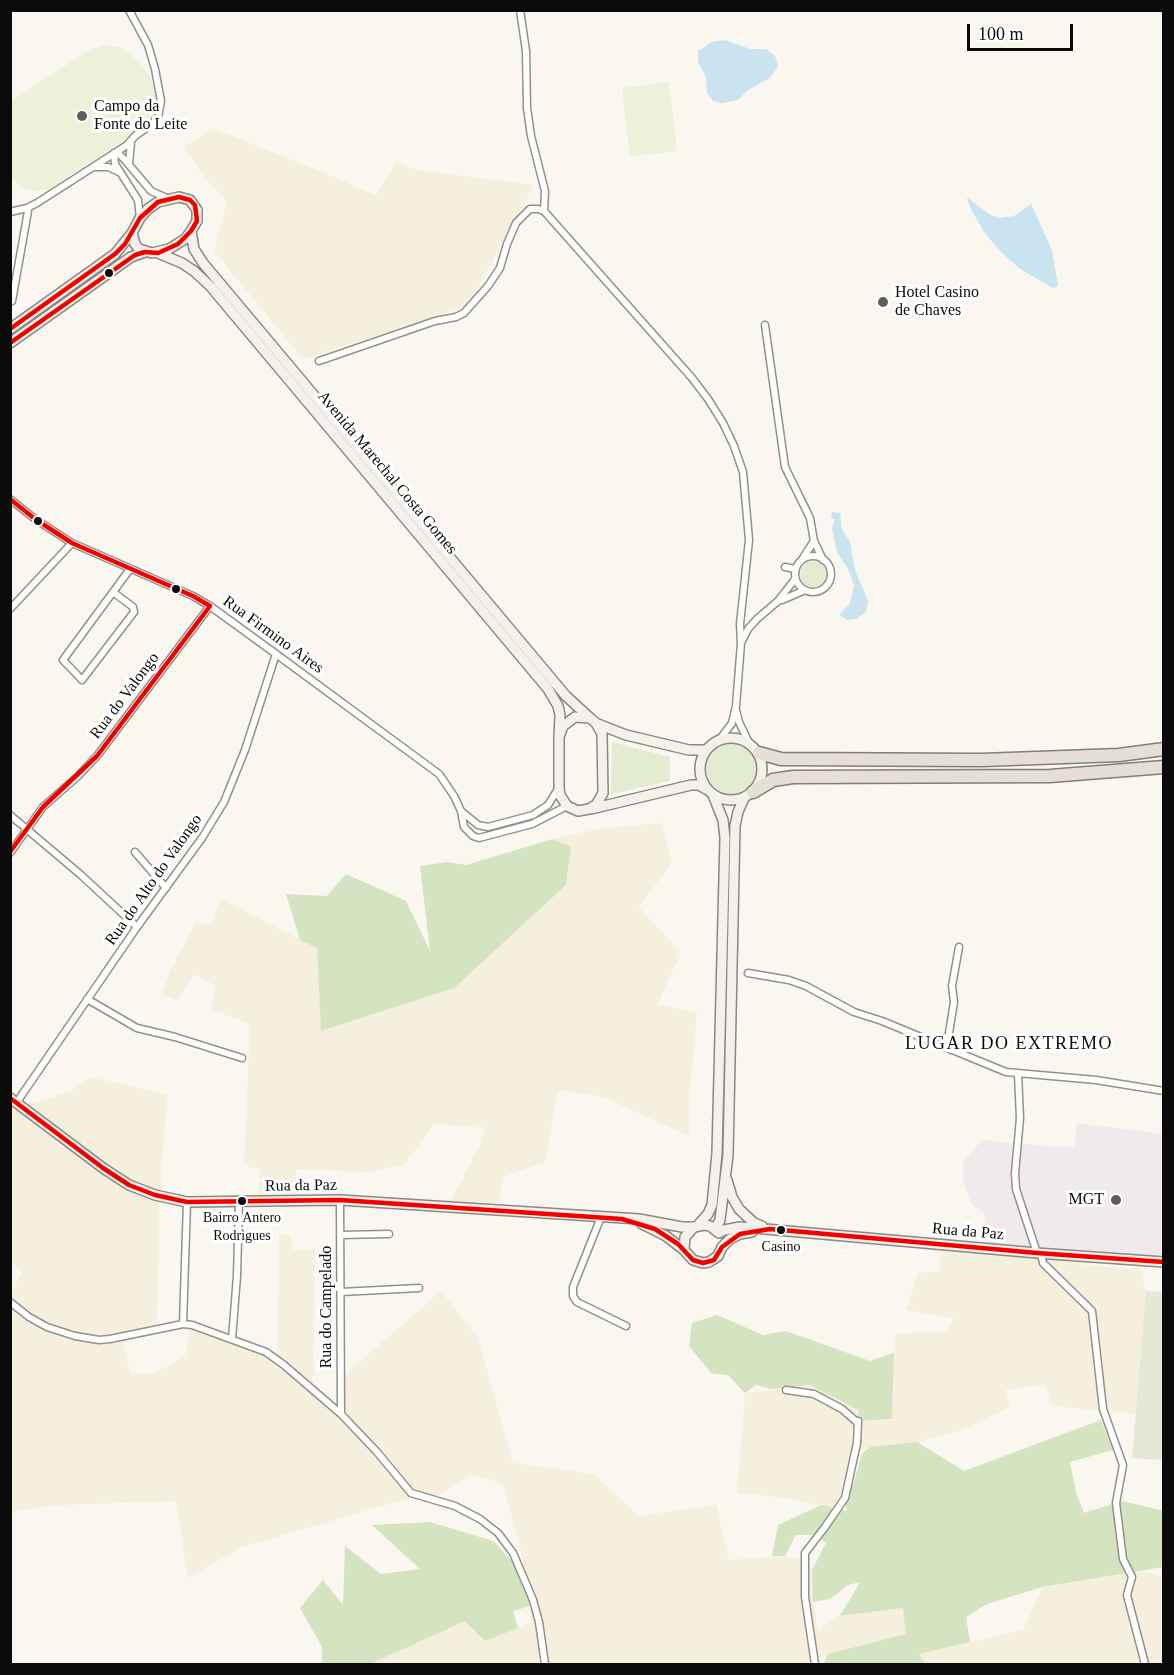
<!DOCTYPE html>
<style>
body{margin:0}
#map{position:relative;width:1174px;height:1675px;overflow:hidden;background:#f9f7ef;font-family:"Times New Roman",serif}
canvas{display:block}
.frame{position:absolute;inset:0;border:12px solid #0b0b0b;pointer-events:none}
.scale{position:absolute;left:967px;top:24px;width:106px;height:27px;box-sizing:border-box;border:3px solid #0b0b0b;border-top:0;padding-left:8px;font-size:18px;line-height:21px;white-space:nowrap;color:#0b0b0b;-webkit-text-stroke:4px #fff;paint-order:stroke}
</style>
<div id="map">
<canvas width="1174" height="1675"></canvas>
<div class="frame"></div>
<div class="scale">100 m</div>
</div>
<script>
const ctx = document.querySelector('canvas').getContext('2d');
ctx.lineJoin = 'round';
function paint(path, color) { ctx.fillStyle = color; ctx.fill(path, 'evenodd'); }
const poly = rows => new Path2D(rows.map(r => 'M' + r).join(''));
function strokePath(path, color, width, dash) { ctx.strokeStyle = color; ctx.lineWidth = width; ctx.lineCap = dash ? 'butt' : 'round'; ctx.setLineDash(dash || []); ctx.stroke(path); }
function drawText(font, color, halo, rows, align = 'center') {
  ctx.font = font + ' "Times New Roman",serif'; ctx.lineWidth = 6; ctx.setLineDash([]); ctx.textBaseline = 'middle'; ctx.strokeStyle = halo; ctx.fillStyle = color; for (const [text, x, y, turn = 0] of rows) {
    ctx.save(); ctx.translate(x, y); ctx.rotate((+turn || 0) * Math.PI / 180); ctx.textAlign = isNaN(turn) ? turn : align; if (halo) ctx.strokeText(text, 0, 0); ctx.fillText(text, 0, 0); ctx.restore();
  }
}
const industrial = poly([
 [1077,1123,1163,1134,1163,1256,989,1243,983,1212,972,1205,963,1183,963,1162,982,1140,1054,1147,1074,1147]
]);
const farmland = poly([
 [213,128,346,182,376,196,396,162,416,170,534,185,468,306,303,359,214,251,227,202,202,174,184,147],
 [661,823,672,862,639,907,681,953,657,1005,697,1012,690,1090,689,1136,603,1097,558,1090,545,1162,502,1177,499,1203,451,1201,481,1143,486,1128,434,1124,404,1165,367,1172,296,1169,297,1196,259,1195,260,1170,244,1165,250,1024,211,1009,215,985,193,974,178,1001,161,994,171,970,196,922,210,926,221,899,317,948,322,1031,453,988,566,885,571,847,553,839,598,829],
 [90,1077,167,1094,159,1202,157,1324,121,1337,131,1374,155,1373,185,1356,193,1320,277,1353,279,1236,290,1234,293,1250,315,1249,313,1385,336,1408,348,1372,441,1291,478,1338,513,1463,594,1474,638,1516,716,1505,729,1560,785,1556,802,1560,812,1570,813,1602,818,1630,840,1616,903,1608,907,1634,828,1654,802,1664,370,1664,466,1620,485,1641,532,1622,522,1555,503,1484,473,1474,430,1501,406,1499,242,1547,188,1578,176,1501,61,1505,11,1511,10,1296,22,1271,11,1263,10,1110,70,1092],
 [939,1250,1083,1262,1083,1265,1140,1269,1146,1291,1136,1414,1052,1406,1046,1384,1005,1390,1010,1407,960,1431,917,1442,871,1447,853,1452,848,1479,833,1508,779,1497,737,1493,745,1393,809,1385,860,1410,858,1421,892,1420,895,1334,946,1331,954,1318,906,1310,918,1273,941,1271],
 [1138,1571,1163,1577,1163,1660,1155,1664,925,1664,918,1654,1023,1630,1042,1587]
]);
const green = poly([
 '800 574a13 13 0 1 1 26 0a13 13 0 1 1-26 0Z',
 [612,742,670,757,670,781,611,794],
 '706 769a25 25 0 1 1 50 0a25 25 0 1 1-50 0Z'
]);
const forest = poly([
 [553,839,571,847,566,885,454,988,321,1031,317,948,300,940,286,894,327,896,346,874,406,901,430,951,420,866,447,862,466,865],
 [717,1315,763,1335,786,1331,870,1361,894,1353,892,1419,858,1421,859,1410,809,1385,771,1389,756,1385,745,1393,728,1375,711,1373,689,1346,692,1323],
 [1101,1420,1113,1450,1070,1462,1076,1492,1084,1513,1122,1501,1160,1510,1163,1510,1163,1567,1042,1587,987,1604,966,1617,970,1642,919,1654,925,1664,823,1664,828,1654,906,1634,903,1608,840,1616,860,1582,848,1585,830,1599,813,1602,812,1570,826,1543,813,1535,796,1535,785,1556,772,1556,778,1525,821,1505,847,1511,843,1494,853,1485,862,1454,870,1447,917,1442,964,1471],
 [430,1522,493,1541,525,1574,530,1606,513,1611,518,1628,485,1641,465,1621,370,1664,322,1664,322,1647,300,1608,323,1580,343,1605,345,1546,381,1574,420,1569,372,1525]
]);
const cemetery = poly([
 [1146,1291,1163,1292,1163,1460,1132,1458]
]);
const pitch = poly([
 [104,45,120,47,129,53,150,75,156,92,156,111,151,122,49,189,38,191,26,189,11,178,11,101,91,49],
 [669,82,677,151,630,157,622,88]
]);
const water = poly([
 [725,40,750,49,766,49,775,56,778,66,770,78,748,90,738,100,722,103,713,101,707,93,706,77,698,62,698,51,712,42],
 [968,198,989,214,999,218,1014,216,1031,204,1052,250,1058,286,1053,288,1020,269,1000,251,984,232,971,209,967,199],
 [832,512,840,513,842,530,850,542,855,570,868,601,866,612,856,619,848,620,839,615,850,603,854,585,848,569,837,552,832,528,835,520,831,517]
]);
const street = poly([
 [520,10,526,51,527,108,531,136,545,191,544,211],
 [114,153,120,155,125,160,151,191,169,199],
 [114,153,115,164,138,200,140,218],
 [129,164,131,142],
 [94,167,108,167,119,172],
 [10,212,27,208,37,203,93,167,127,145,135,136,152,124,158,117,161,101,155,69,148,45,129,10],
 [12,301,28,211,27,208],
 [765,325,785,467,810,518,814,541,823,560],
 [319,361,435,321,456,317,464,313,488,286,500,268,507,244,516,223,530,209,538,209,544,211,692,378,708,399,723,423,734,446,743,472,749,540,740,624,741,643],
 [10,499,35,519,72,543,193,596,210,606,276,654,439,774,454,796,461,811,464,827,473,836,479,838,532,824,567,806],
 '795 574a18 18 0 1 1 36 0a18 18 0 1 1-36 0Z',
 [803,558,814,541],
 [785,567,795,569],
 [113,592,133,607,134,612,82,680,63,660,130,569],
 [782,600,805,590],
 [10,609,72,543],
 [736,710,739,722,749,743],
 [720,739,732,723,736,706,741,643,748,629,757,619,778,601,795,579],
 [461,811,478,825,488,827,533,815,548,805,558,789],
 [10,815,81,875,137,927],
 [135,852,166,888],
 [10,853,43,807,78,776,97,756,210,606],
 [748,973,789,980,806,986,854,1012,882,1021,1006,1072,1096,1080,1164,1091],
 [87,999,137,1028,175,1037,242,1058],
 [951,1050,948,1039,954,1002,952,986,959,947],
 [1018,1074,1020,1118,1015,1173,1016,1189,1037,1253],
 [17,1102,137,927,202,838,224,802,245,750,276,654],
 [340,1200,341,1414],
 [601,1217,573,1287,573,1296,577,1302,626,1326],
 [340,1235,389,1234],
 [1041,1253,1043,1263,1092,1311,1103,1409,1123,1465,1116,1503,1123,1559,1132,1577,1127,1595,1145,1664],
 [341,1292,419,1288],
 [10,1302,29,1317,47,1327,75,1336,99,1340,110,1339,183,1324,192,1325,266,1352,284,1365,341,1414,377,1452,411,1493,455,1506,480,1519,498,1533,513,1553,533,1600,539,1622,545,1664],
 [183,1324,187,1202],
 [232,1339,237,1276,239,1202],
 [786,1390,814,1394,842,1409,858,1423],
 [815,1664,805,1597,805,1553,825,1527,845,1498,857,1443,858,1421]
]);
const secondary = poly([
 [179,197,190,200,197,210,197,221,191,231,185,239,169,249,152,253,139,249,135,244,132,233,140,218,148,209,158,202,179,197],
 [191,231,194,249,203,263,566,696,590,718],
 [158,253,182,263,194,271,211,287,548,689,558,706,560,715,559,737],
 [10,329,115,254,132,233],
 [10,343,131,257,145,252],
 [575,717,590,718,596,723,602,734,603,793,596,805,589,809,578,811,567,806,560,795,559,787,559,737,563,726,575,717],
 [598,724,626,735,689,750,706,750],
 '700 769a31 31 0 1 1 62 0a31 31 0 1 1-62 0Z',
 [591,809,691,785,699,785,706,789],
 [10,1098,103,1168,129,1185,155,1195,187,1202,340,1200,639,1219,682,1227,694,1227],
 [727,1180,732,1197,739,1209,754,1223,762,1226],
 [642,1224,666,1236,684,1250,693,1260,703,1263,709,1262,718,1256,722,1247,730,1239,740,1234,752,1232],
 [698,1225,708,1214,712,1205,717,1153,725,838,723,820,713,795],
 [715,1229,720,1220,728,1155,735,826,738,812,744,798],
 [719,1233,724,1230,740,1227,754,1228,1037,1253,1164,1262],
 [684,1250,685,1237,694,1227,704,1225,710,1226,719,1233]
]);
const highway = poly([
 [759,753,781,759,982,760,1119,755,1164,749],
 [753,792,773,780,793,777,1050,776,1164,767]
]);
const bus1 = poly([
 [10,329,115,254,125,244,140,218,158,202,179,197,190,200,195,205,197,221,191,231,178,244,158,253,145,252,135,255,10,343],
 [10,499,35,519,72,543,193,596,210,606,97,756,43,807,10,852],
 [10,1098,103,1168,129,1185,155,1195,187,1202,340,1200,622,1219,655,1229,678,1244,693,1260,703,1263,714,1260,722,1247,740,1234,770,1229,1037,1253,1164,1262]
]);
const markers = [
 [82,116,6,"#5e5e5b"],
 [109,273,5,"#0b0b0b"],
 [883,302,6,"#5e5e5b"],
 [38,521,5,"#0b0b0b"],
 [176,589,5,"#0b0b0b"],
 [1116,1200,6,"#5e5e5b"],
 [242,1201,5,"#0b0b0b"],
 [781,1230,5,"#0b0b0b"]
];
const busNames = [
 ["Bairro Antero",242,1218],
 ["Rodrigues",242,1236],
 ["Casino",781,1247]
];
const poiNames = [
 ["Campo da",94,107],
 ["Fonte do Leite",94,125],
 ["Hotel Casino",895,293],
 ["de Chaves",895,311],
 ["MGT",1104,1200,"right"]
];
const streetNames = [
 ["Avenida Marechal Costa Gomes",387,473,50],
 ["Rua Firmino Aires",273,635,36],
 ["Rua do Valongo",125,696,-53],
 ["Rua do Alto do Valongo",154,880,-55],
 ["Rua da Paz",301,1186,-1],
 ["Rua da Paz",968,1232,5],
 ["Rua do Campelado",327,1307,-90]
];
const neighbourhoodNames = [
 ["LUGAR DO EXTREMO",1009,1044]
];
paint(industrial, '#f0eaec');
paint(farmland, '#f4f0dd');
paint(green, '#e3ecd1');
paint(forest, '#d4e3c0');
paint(cemetery, '#e5e8d5');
paint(pitch, '#ecf1da');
paint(water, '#c9e4ef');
strokePath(street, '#92918e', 9);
strokePath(secondary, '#898884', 12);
strokePath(highway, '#7f7f7b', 15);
strokePath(street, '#fefefd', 6);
strokePath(secondary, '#f3f1e9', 9);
strokePath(highway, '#e7ded6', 12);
strokePath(bus1, '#f20000', 4.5);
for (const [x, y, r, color] of markers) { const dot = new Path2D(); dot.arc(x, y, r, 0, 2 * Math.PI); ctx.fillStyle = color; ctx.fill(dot); strokePath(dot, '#fff', 2); }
drawText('14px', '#0b0b0b', '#fff', busNames);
drawText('16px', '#0b0b0b', '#fff', poiNames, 'left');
drawText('16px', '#0b0b0b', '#fff', streetNames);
ctx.letterSpacing = '1.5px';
drawText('18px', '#0b0b0b', '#fff', neighbourhoodNames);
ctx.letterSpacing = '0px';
</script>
